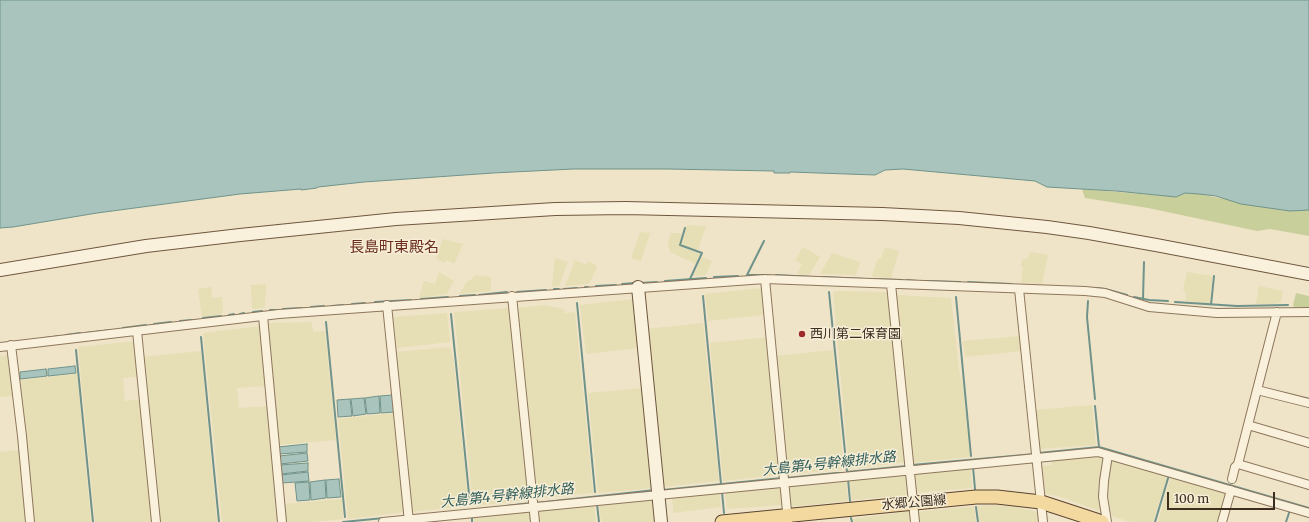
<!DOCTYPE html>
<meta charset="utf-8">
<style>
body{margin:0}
#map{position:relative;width:1309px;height:522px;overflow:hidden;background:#f0e4c8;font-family:Merriweather,serif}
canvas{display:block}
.scale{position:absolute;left:1167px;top:492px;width:108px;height:18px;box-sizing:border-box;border:2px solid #3d2e20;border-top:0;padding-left:5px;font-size:12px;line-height:14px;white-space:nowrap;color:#3d2e20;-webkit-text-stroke:3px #f7eed8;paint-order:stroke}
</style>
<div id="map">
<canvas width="1309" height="522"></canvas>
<div class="scale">100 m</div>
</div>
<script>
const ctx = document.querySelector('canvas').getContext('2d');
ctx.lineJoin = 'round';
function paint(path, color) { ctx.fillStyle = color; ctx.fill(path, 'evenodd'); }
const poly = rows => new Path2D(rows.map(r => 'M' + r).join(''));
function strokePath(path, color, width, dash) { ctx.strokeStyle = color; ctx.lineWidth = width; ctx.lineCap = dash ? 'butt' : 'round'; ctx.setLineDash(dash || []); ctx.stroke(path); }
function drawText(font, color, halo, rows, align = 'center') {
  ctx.font = font + ' Merriweather,"Noto Sans JP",serif'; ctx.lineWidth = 3; ctx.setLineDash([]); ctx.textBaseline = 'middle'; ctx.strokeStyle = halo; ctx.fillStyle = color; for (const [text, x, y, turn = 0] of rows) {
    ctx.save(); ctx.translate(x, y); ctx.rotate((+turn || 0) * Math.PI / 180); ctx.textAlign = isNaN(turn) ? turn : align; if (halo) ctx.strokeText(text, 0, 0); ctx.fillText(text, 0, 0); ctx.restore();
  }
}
const farmland = poly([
 [687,225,706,226,698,250,681,245],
 [640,232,650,233,641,261,631,258],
 [671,233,678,233,682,234,679,246,700,254,696,264,670,252,668,242],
 [443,239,463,244,454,264,447,260,444,263,436,258],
 [803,247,820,257,809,275,797,274,802,264,795,260],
 [885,247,899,251,891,278,873,277,872,276,877,260,881,258],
 [1031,252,1048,255,1042,284,1021,283,1023,267,1021,266,1022,259,1027,259],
 [832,253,860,262,856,275,820,274],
 [702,257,712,261,706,275,693,276],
 [555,258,568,262,559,286,552,287],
 [575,260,586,265,588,261,596,265,597,267,589,284,565,286],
 [439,272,454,281,447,294,419,298,424,281,435,284],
 [1187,272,1212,276,1210,304,1185,301,1186,295,1183,289],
 [475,275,491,277,491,291,459,294,468,280,470,281],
 [266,284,265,308,252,309,251,285],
 [1259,286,1283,291,1281,302,1274,304,1256,304],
 [211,287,212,298,222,297,223,306,222,314,202,317,198,289],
 [761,288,764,315,708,321,705,294],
 [836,291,888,292,906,462,849,469,833,293],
 [896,295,951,298,960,377,962,377,970,457,911,463],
 [634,299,639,348,586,354,580,305],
 [544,305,564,309,565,313,575,312,593,493,535,499,518,308],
 [511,308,529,500,473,506,454,312],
 [447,313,450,342,397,348,393,317],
 [312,322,313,332,325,331,336,440,277,445,266,323],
 [703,323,719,481,661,487,645,329],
 [261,326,267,386,237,388,239,408,269,406,280,522,222,522,203,333],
 [1020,336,1021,351,965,357,963,341],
 [768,337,781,475,723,481,710,343],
 [137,341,140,376,123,378,125,401,142,399,154,522,95,522,78,347],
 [450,347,453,358,469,506,411,512,395,352],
 [833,350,844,469,786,475,774,356],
 [201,351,217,522,158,522,142,357],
 [10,355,14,396,0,397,0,356],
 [77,374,91,522,32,522,18,380],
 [643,388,653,488,598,493,588,393],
 [1092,405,1096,445,1038,449,1035,410],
 [395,413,405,512,348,519,338,419],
 [20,450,27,522,0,522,0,452],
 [1097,454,1103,457,1098,494,1101,508,1100,511,1058,496,1045,494,1042,466,1052,465,1052,459],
 [1111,460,1168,474,1153,522,1130,522,1112,516,1108,498,1107,491],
 [970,466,972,488,914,493,912,473],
 [908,473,910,495,852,500,849,478],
 [1171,476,1228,491,1218,522,1158,522],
 [846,478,848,501,789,507,787,486],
 [782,485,783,505,727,509,725,491],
 [719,491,721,507,673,513,672,495],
 [655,498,657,522,601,522,599,504],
 [342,499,343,519,313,522,285,522,283,504],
 [594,504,596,522,537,522,536,510],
 [995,505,1016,507,1038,512,1038,522,980,522,978,506],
 [974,506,976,522,917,522,916,512],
 [531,510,532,522,474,522,474,516],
 [909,511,912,514,913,522,854,522,853,519]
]);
const green = poly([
 [1082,189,1176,197,1185,193,1199,194,1281,210,1309,210,1309,236,1270,229,1257,231,1148,208,1085,198],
 [1296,293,1309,296,1309,307,1294,307,1293,305]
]);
const water = poly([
 [0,0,1309,0,1309,210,1290,211,1241,204,1216,196,1199,194,1185,193,1176,197,1116,191,1047,187,1035,181,903,169,885,170,875,175,790,172,790,173,774,173,774,171,667,169,573,169,493,173,364,182,318,187,317,188,301,190,301,189,240,194,97,213,13,227,0,228,0,0],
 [75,366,76,373,48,376,48,369,75,366],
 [46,369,47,376,20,379,20,372,46,369],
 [393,395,394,412,381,413,380,396,393,395],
 [379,396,380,413,367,414,365,398,379,396],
 [364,398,366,414,353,416,351,399,364,398],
 [350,399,352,416,338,417,337,400,350,399],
 [307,444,307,452,279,454,278,447,307,444],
 [307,453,308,461,280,464,279,456,307,453],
 [308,463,308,471,281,474,280,465,308,463],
 [308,472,309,481,282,483,281,475,308,472],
 [339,479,341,497,327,498,326,480,339,479],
 [325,480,326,498,311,500,310,482,325,480],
 [309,482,310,500,297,501,295,483,309,482]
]);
const stream = poly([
 [685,228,680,245,702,253,690,279],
 [747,275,764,241],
 [747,275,766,275],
 [776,275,813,277],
 [714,277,738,276],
 [822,277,865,279],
 [871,279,902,280],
 [907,280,917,281],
 [665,281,706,278],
 [926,281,960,282],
 [968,282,1011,284],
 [641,283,657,282],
 [622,284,635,283],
 [596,286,616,285],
 [585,287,588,287],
 [1097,288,1105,289,1127,295],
 [554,289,559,289],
 [564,289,577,288],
 [517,292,546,290],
 [829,292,847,472],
 [479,295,507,292],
 [460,296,475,295],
 [703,296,721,484],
 [956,297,971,456],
 [1134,297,1149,300,1168,301],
 [421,299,448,297],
 [1143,299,1144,262],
 [1088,301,1087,317,1095,399],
 [375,302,411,300],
 [1175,302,1237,306,1288,305],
 [577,303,595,492],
 [352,304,365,303],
 [1211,305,1214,276],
 [332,306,343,305],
 [311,307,324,306],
 [283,309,302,308],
 [270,310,276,310],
 [253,312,262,311],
 [240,314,244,313],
 [451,314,470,504],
 [229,315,234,314],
 [203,318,221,316],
 [180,321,192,320],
 [326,322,345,517],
 [154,324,171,322],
 [123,328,146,325],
 [86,333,111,330],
 [66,335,80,333],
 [201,337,219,522],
 [45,338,60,336],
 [76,350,93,522],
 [1095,406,1099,447],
 [1039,453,1099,447,1309,508],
 [912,465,1035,454],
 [973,467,975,489],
 [786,478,907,466],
 [848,479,850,501],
 [663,490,782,478],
 [722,492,724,513],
 [536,503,655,490],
 [597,504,599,522],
 [506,506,531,503],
 [976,507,978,522],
 [472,517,472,522],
 [851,518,852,522],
 [343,522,384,518],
 [1155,522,1169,475],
 [1286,522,1290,510]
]);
const street = poly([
 [765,279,788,522],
 [891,284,915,522],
 [1019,289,1043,522],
 [512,296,535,522],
 [387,305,409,522],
 [263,316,282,522],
 [137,331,156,522],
 [11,345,22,436,30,522],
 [0,347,279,314,765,279,1085,291,1105,293,1149,307,1217,313,1309,312],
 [1257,390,1309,403],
 [1248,425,1309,443],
 [1238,464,1309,485],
 [1232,479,1235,467,1238,464,1248,425,1277,312],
 [383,522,1098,452,1309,513],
 [1107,522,1103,497,1104,481,1108,455],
 [1222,522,1231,490]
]);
const secondary = poly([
 [0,270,146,246,240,235,396,219,555,209,626,208,882,214,959,218,1047,227,1089,233,1156,245,1309,274],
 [638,287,661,522]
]);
const primary = poly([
 [722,522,976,497,997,497,1041,502,1102,522]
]);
const markers = [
 [802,334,4,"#9e2a2b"]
];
const poiNames = [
 ["西川第二保育園",810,334]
];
const streetNames = [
 ["水郷公園線",914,503,-5]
];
const waterNames = [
 ["大島第4号幹線排水路",829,464,-6],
 ["大島第4号幹線排水路",507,496,-6]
];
const quarterNames = [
 ["長島町東殿名",394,248]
];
paint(farmland, '#e6deb5');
paint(green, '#c9cf9b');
paint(water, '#a9c4bc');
strokePath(water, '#6f938a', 1);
strokePath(stream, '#6f938a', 2);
strokePath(street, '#8d765c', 10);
strokePath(secondary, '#6f573f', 14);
strokePath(primary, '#5b4430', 15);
strokePath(street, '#faf1dc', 8);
strokePath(secondary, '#faf1dc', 12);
strokePath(primary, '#f3d9a0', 13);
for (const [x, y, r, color] of markers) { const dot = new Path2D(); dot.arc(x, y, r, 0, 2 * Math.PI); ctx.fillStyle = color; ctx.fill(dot); strokePath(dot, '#f7eed8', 1.5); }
drawText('13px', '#3d2e20', '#f7eed8', poiNames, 'left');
drawText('13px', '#3d2e20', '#f7eed8', streetNames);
drawText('italic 14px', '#2f5d5a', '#f7eed8', waterNames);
drawText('15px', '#6b2e1e', '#f7eed8', quarterNames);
</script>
